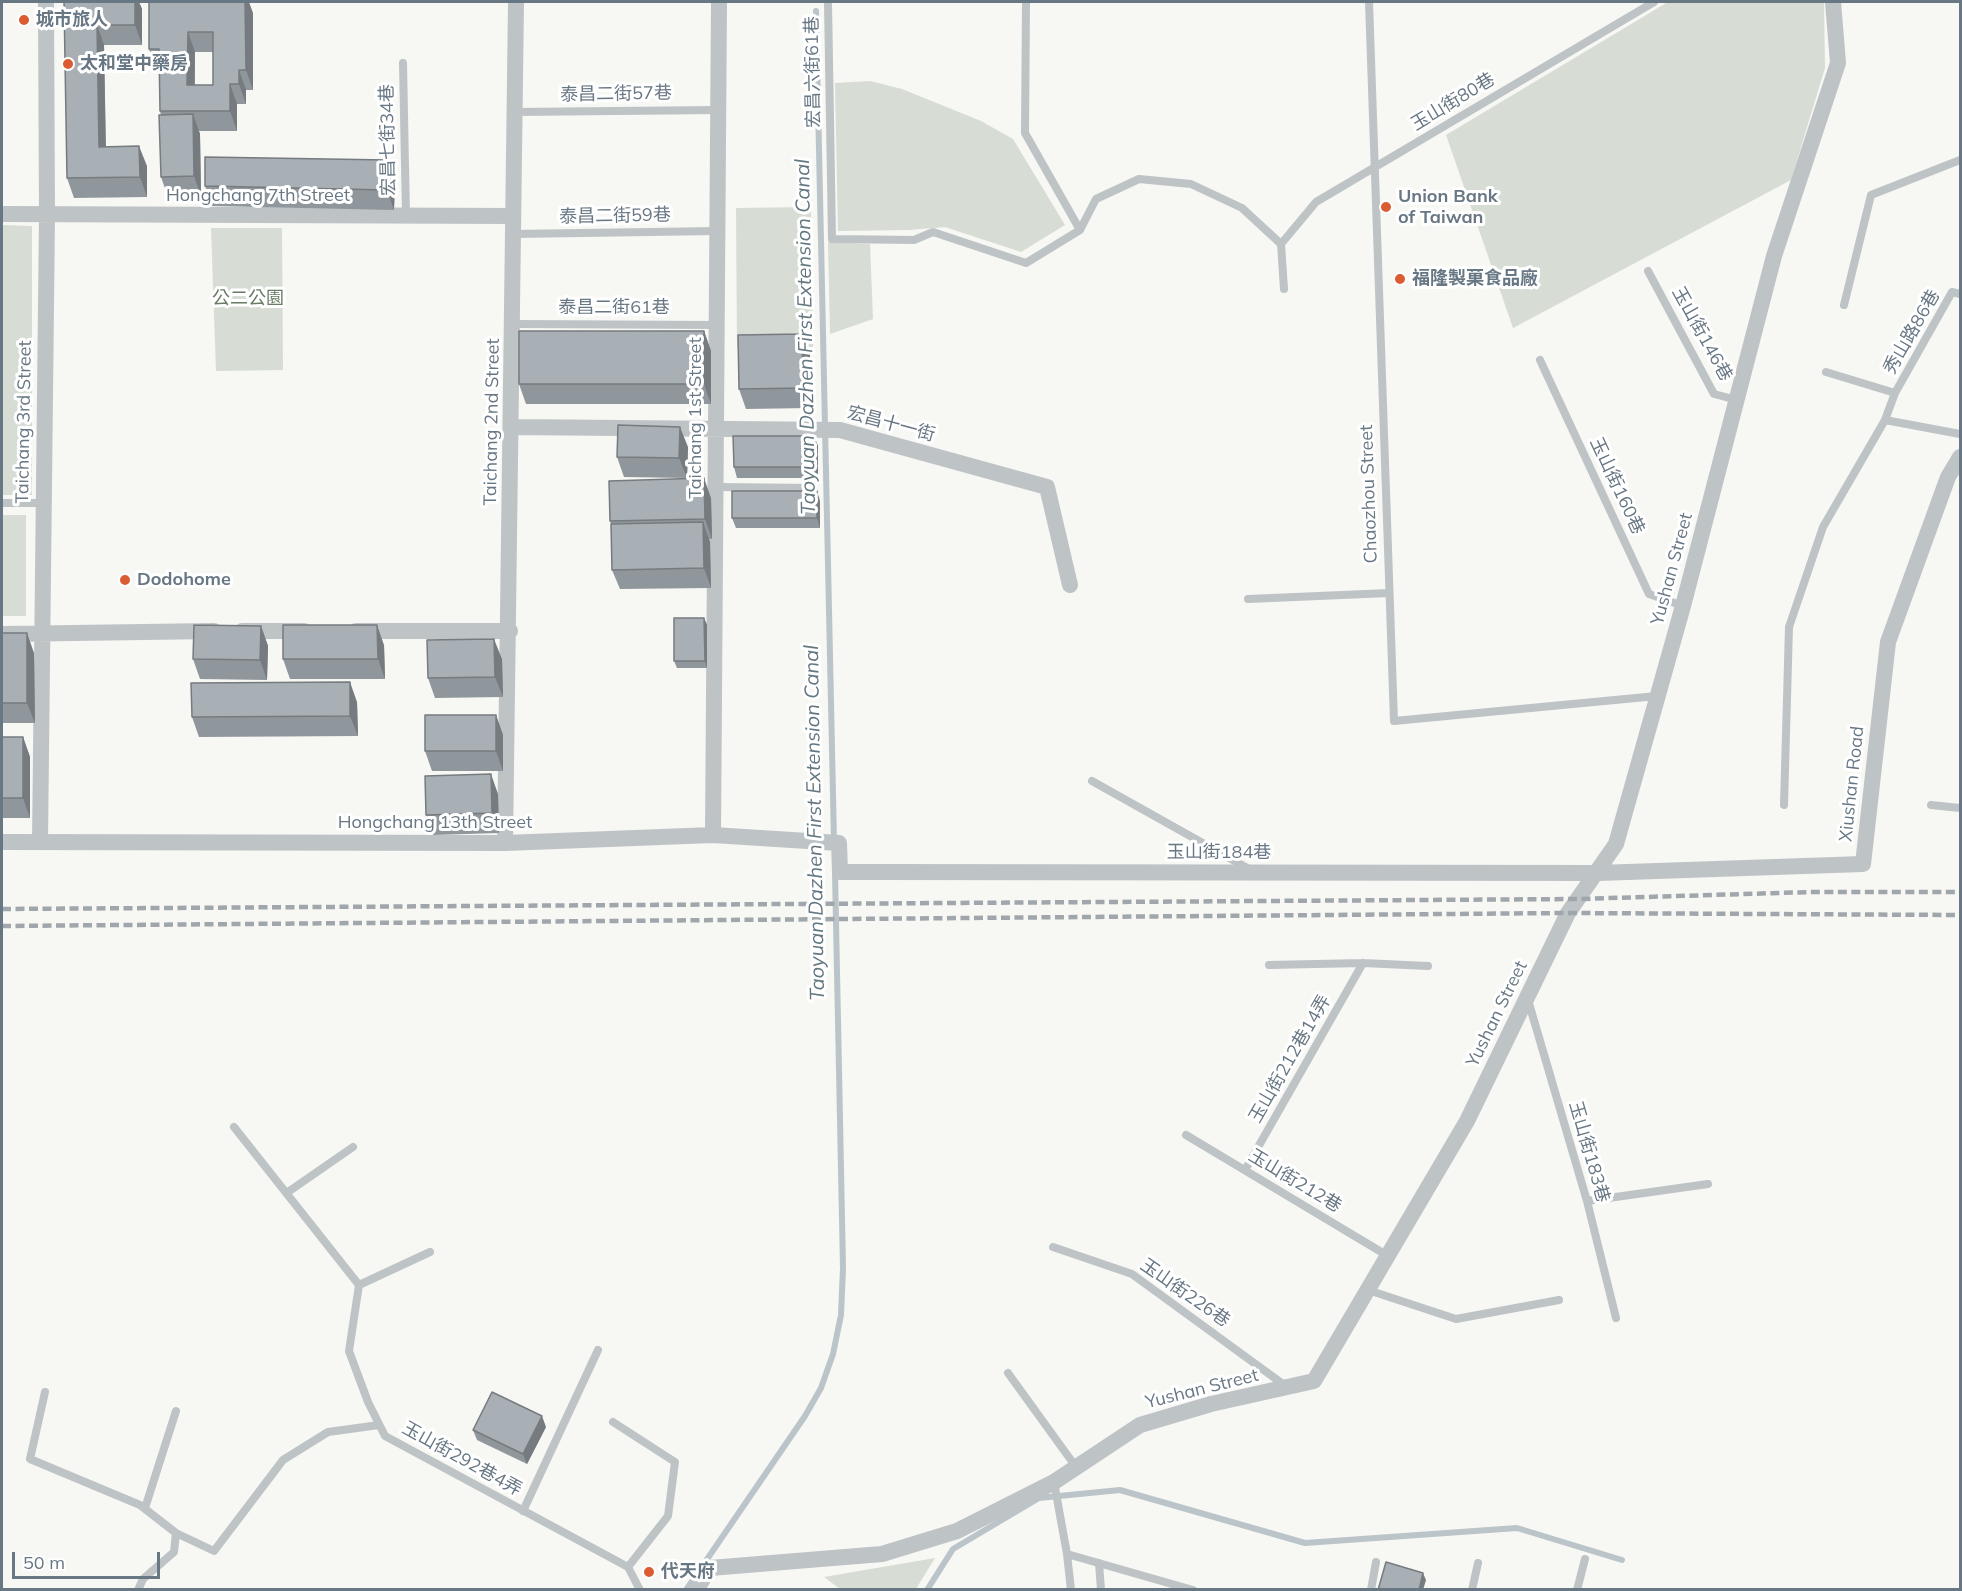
<!DOCTYPE html>
<meta charset="utf-8">
<style>
body{margin:0}
#map{position:relative;width:1962px;height:1591px;overflow:hidden;background:#f7f7f4;font-family:Mulish,sans-serif}
canvas{display:block}
.frame{position:absolute;inset:0;border:3px solid #687784;pointer-events:none}
.scale{position:absolute;left:12px;top:1552px;width:148px;height:27px;box-sizing:border-box;border:3px solid #687784;border-top:0;padding-left:8px;font-size:18px;line-height:21px;white-space:nowrap;color:#687784;-webkit-text-stroke:4px #fff;paint-order:stroke}
</style>
<div id="map">
<canvas width="1962" height="1591"></canvas>
<div class="frame"></div>
<div class="scale">50 m</div>
</div>
<script>
const ctx = document.querySelector('canvas').getContext('2d');
ctx.lineJoin = 'round';
function paint(path, color) { ctx.fillStyle = color; ctx.fill(path, 'evenodd'); }
const poly = rows => new Path2D(rows.map(r => 'M' + r).join(''));
function strokePath(path, color, width, dash) { ctx.strokeStyle = color; ctx.lineWidth = width; ctx.lineCap = dash ? 'butt' : 'round'; ctx.setLineDash(dash || []); ctx.stroke(path); }
function drawText(font, color, halo, rows, align = 'center') {
  ctx.font = font + ' Mulish,"Noto Sans TC",sans-serif'; ctx.lineWidth = 6; ctx.setLineDash([]); ctx.textBaseline = 'middle'; ctx.strokeStyle = halo; ctx.fillStyle = color; for (const [text, x, y, turn = 0] of rows) {
    ctx.save(); ctx.translate(x, y); ctx.rotate((+turn || 0) * Math.PI / 180); ctx.textAlign = isNaN(turn) ? turn : align; if (halo) ctx.strokeText(text, 0, 0); ctx.fillText(text, 0, 0); ctx.restore();
  }
}
const green = poly([
 [1668,2,1824,2,1825,68,1791,180,1513,328,1446,135],
 [870,81,902,89,981,121,1013,139,1065,225,1021,252,945,227,909,230,838,231,835,83],
 [811,207,813,347,737,347,736,208],
 [2,225,32,226,32,495,2,495],
 [211,228,282,228,283,370,216,371],
 [828,242,870,244,873,319,830,334],
 [2,515,26,515,26,616,2,616],
 [935,1558,916,1589,840,1589,824,1577]
]);
const stream = poly([
 [816,11,834,841],
 [686,1590,805,1416,821,1388,833,1354,841,1315,843,1268,835,872],
 [927,1590,953,1549,1039,1498,1120,1490,1305,1543,1517,1528,1622,1560]
]);
const service = poly([
 [828,2,832,239,914,240,933,232,1026,263,1080,230],
 [1026,2,1025,133,1080,230,1096,199,1139,179,1191,184,1242,208,1281,244,1284,289],
 [1369,2,1394,721,1657,696],
 [403,63,406,216],
 [514,112,718,110],
 [513,234,717,231],
 [1281,244,1316,202,1654,2],
 [1648,271,1714,394,1737,400],
 [1844,305,1871,195,1960,160],
 [513,324,716,325],
 [1540,360,1649,594,1683,606],
 [1826,372,1895,393],
 [1885,420,1895,393,1952,292,1960,294],
 [715,487,814,488],
 [2,503,43,503],
 [1248,599,1389,593],
 [1092,781,1249,869],
 [1784,805,1789,627,1823,527,1885,420,1960,434],
 [1931,805,1960,808],
 [1269,965,1363,963,1428,966],
 [1528,1000,1587,1201,1616,1318],
 [234,1127,359,1285,349,1351,368,1402,385,1436,628,1567,640,1590],
 [1186,1135,1388,1256],
 [1245,1170,1363,963],
 [288,1192,353,1147],
 [1587,1201,1708,1184],
 [1053,1247,1132,1274,1287,1387],
 [359,1285,430,1252],
 [1368,1290,1456,1319,1559,1300],
 [1008,1373,1076,1467],
 [45,1392,30,1459,140,1505,176,1533,174,1552,143,1579,138,1590],
 [613,1422,675,1462,668,1516,628,1567],
 [1054,1482,1067,1554,1193,1590],
 [145,1508,176,1411],
 [523,1511,598,1350],
 [176,1533,214,1551,283,1460,328,1432,379,1425],
 [1067,1554,1071,1590],
 [1099,1563,1101,1590],
 [1371,1590,1376,1562],
 [1472,1590,1478,1563],
 [1577,1590,1585,1559]
]);
const minor = poly([
 [2,214,513,216],
 [512,427,840,430,1047,487,1070,585],
 [242,631,304,631],
 [356,631,510,631],
 [2,634,214,631],
 [713,835,719,2],
 [2,842,505,843,713,835,839,843,840,872,875,872,1598,873,1863,864,1888,642,1948,477,1960,457],
 [40,842,47,215,46,2],
 [505,843,516,2],
 [696,1590,710,1568,882,1554,957,1531,1054,1482,1140,1425,1211,1404,1314,1381,1467,1121,1568,913,1616,844,1683,606,1774,256,1838,63,1833,2]
]);
const rail = poly([
 [2,909,1579,899,1811,892,1960,892],
 [2,926,1568,913,1960,915]
]);
const wall = poly([
 [64,2,139,2,142,9,142,45,104,45,106,147,147,166,147,197,74,198,67,178],
 [149,2,253,13,253,90,246,90,246,104,237,104,237,131,199,131,200,134,201,196,168,197,161,177,161,115,160,111,160,69,157,69,149,49],
 [195,52,213,52,213,85,195,85],
 [388,160,395,180,394,210,212,206,205,186],
 [704,331,711,351,711,404,526,404,519,384],
 [810,354,810,408,746,409,739,389],
 [814,436,818,446,818,478,737,478,734,467],
 [688,447,687,478,624,477,617,457],
 [711,498,712,539,709,539,710,542,711,588,620,589,612,570,611,524,610,521],
 [820,501,820,528,736,528,732,518],
 [704,618,707,625,707,668,677,668,674,661],
 [261,626,268,646,267,680,200,679,193,659],
 [2,633,34,653,35,723,2,723],
 [384,645,385,679,290,679,283,659],
 [502,659,503,697,435,698,428,678],
 [357,702,358,736,199,737,192,717],
 [496,715,503,735,503,771,432,771,425,751],
 [2,737,23,737,30,757,30,818,2,818],
 [498,794,499,833,433,835,426,815],
 [546,1427,527,1464,477,1440,473,1430]
]);
const shadedWall = poly([
 [135,2,139,2,142,9,142,45,135,25],
 [245,2,249,2,253,13,253,90,246,70],
 [97,25,104,45,106,166,99,147],
 [188,32,195,52,194,105,187,85],
 [239,70,246,90,246,104,239,84],
 [230,84,237,104,237,131,230,111],
 [193,114,200,134,201,196,194,176],
 [139,146,147,166,147,197,140,177],
 [388,160,395,180,394,210,387,190],
 [704,331,711,351,711,404,704,384],
 [802,334,810,354,810,408,803,388],
 [680,427,688,447,687,478,679,458],
 [814,436,818,446,818,478,814,467],
 [704,478,711,498,712,539,705,519],
 [817,491,820,501,820,528,817,518],
 [703,522,710,542,711,588,704,568],
 [704,618,707,625,707,668,705,661],
 [377,625,384,645,385,679,378,659],
 [261,626,268,646,267,680,260,660],
 [27,633,34,653,35,723,27,703],
 [494,639,502,659,503,697,495,677],
 [350,682,357,702,358,736,350,716],
 [496,715,503,735,503,771,496,751],
 [23,737,30,757,30,818,23,798],
 [491,774,498,794,499,833,492,813],
 [542,1416,546,1427,527,1464,523,1454],
 [1423,1573,1426,1580,1423,1590,1419,1590]
]);
const building = poly([
 [64,2,135,2,135,25,97,25,99,147,139,146,140,177,67,178,64,2],
 [149,2,245,2,246,70,239,70,239,84,230,84,230,111,160,111,159,49,149,49,149,2],
 [188,32,213,32,213,85,187,85,188,32],
 [193,114,194,176,161,177,159,115,193,114],
 [205,157,388,160,387,190,205,186,205,157],
 [519,331,704,331,704,384,519,384,519,331],
 [802,334,803,388,739,389,738,335,802,334],
 [618,425,680,427,679,458,617,457,618,425],
 [733,436,814,436,814,467,734,467,733,436],
 [704,478,705,519,610,521,609,481,704,478],
 [732,491,817,491,817,518,732,518,732,491],
 [703,522,704,568,612,570,611,524,703,522],
 [674,618,704,618,705,661,674,661,674,618],
 [194,625,261,626,260,660,193,659,194,625],
 [283,625,377,625,378,659,283,659,283,625],
 [2,633,27,633,27,703,2,703,2,633],
 [494,639,495,677,428,678,427,640,494,639],
 [350,682,350,716,192,717,191,683,350,682],
 [425,715,496,715,496,751,425,751,425,715],
 [2,737,23,737,23,798,2,798,2,737],
 [491,774,492,813,426,815,425,776,491,774],
 [492,1392,542,1416,523,1454,473,1430,492,1392],
 [1386,1562,1423,1573,1419,1590,1378,1590,1386,1562]
]);
const markers = [
 [24,20,6,"#db5c31"],
 [68,64,6,"#db5c31"],
 [1386,207,6,"#db5c31"],
 [1400,279,6,"#db5c31"],
 [125,580,6,"#db5c31"],
 [649,1572,6,"#db5c31"]
];
const poiNames = [
 ["城市旅人",36,20],
 ["太和堂中藥房",80,64],
 ["Union Bank",1398,197],
 ["of Taiwan",1398,218],
 ["福隆製菓食品廠",1412,279],
 ["Dodohome",137,580],
 ["代天府",661,1572]
];
const streetNames = [
 ["宏昌六街61巷",813,72,-91],
 ["泰昌二街57巷",616,94,-1],
 ["玉山街80巷",1453,102,-31],
 ["宏昌七街34巷",388,140,-91],
 ["Hongchang 7th Street",258,196],
 ["泰昌二街59巷",615,216,-1],
 ["泰昌二街61巷",614,308],
 ["秀山路86巷",1912,332,-60],
 ["玉山街146巷",1702,334,61],
 ["Taichang 1st Street",696,418,-90],
 ["Taichang 3rd Street",24,422,-89],
 ["Taichang 2nd Street",492,422,-89],
 ["宏昌十一街",891,424,15],
 ["玉山街160巷",1617,486,65],
 ["Chaozhou Street",1369,494,-92],
 ["Yushan Street",1672,569,-75],
 ["Xiushan Road",1852,784,-84],
 ["Hongchang 13th Street",435,823],
 ["玉山街184巷",1219,853],
 ["Yushan Street",1497,1014,-64],
 ["玉山街212巷14弄",1290,1059,-60],
 ["玉山街183巷",1589,1152,74],
 ["玉山街212巷",1295,1181,31],
 ["玉山街226巷",1185,1293,35],
 ["Yushan Street",1202,1389,-14],
 ["玉山街292巷4弄",462,1459,29]
];
const parkNames = [
 ["公二公園",248,299]
];
const waterNames = [
 ["Taoyuan Dazhen First Extension Canal",806,337,-91],
 ["Taoyuan Dazhen First Extension Canal",815,823,-91]
];
paint(green, '#d7dcd4');
strokePath(stream, '#bac4c9', 6);
strokePath(service, '#bec3c6', 8);
strokePath(minor, '#bec3c6', 16);
strokePath(rail, '#a0a7ac', 4.5, [9, 4.5]);
paint(wall, '#90979c');
paint(shadedWall, '#767b7f');
paint(building, '#a8b0b5');
strokePath(building, '#767b7f', 1.5);
for (const [x, y, r, color] of markers) { const dot = new Path2D(); dot.arc(x, y, r, 0, 2 * Math.PI); ctx.fillStyle = color; ctx.fill(dot); strokePath(dot, '#fff', 2); }
drawText('bold 18px', '#687784', '#fff', poiNames, 'left');
drawText('18px', '#687784', '#fff', streetNames);
drawText('18px', '#6a7b66', '#fff', parkNames);
drawText('italic 20px', '#637780', '#fff', waterNames);
</script>
